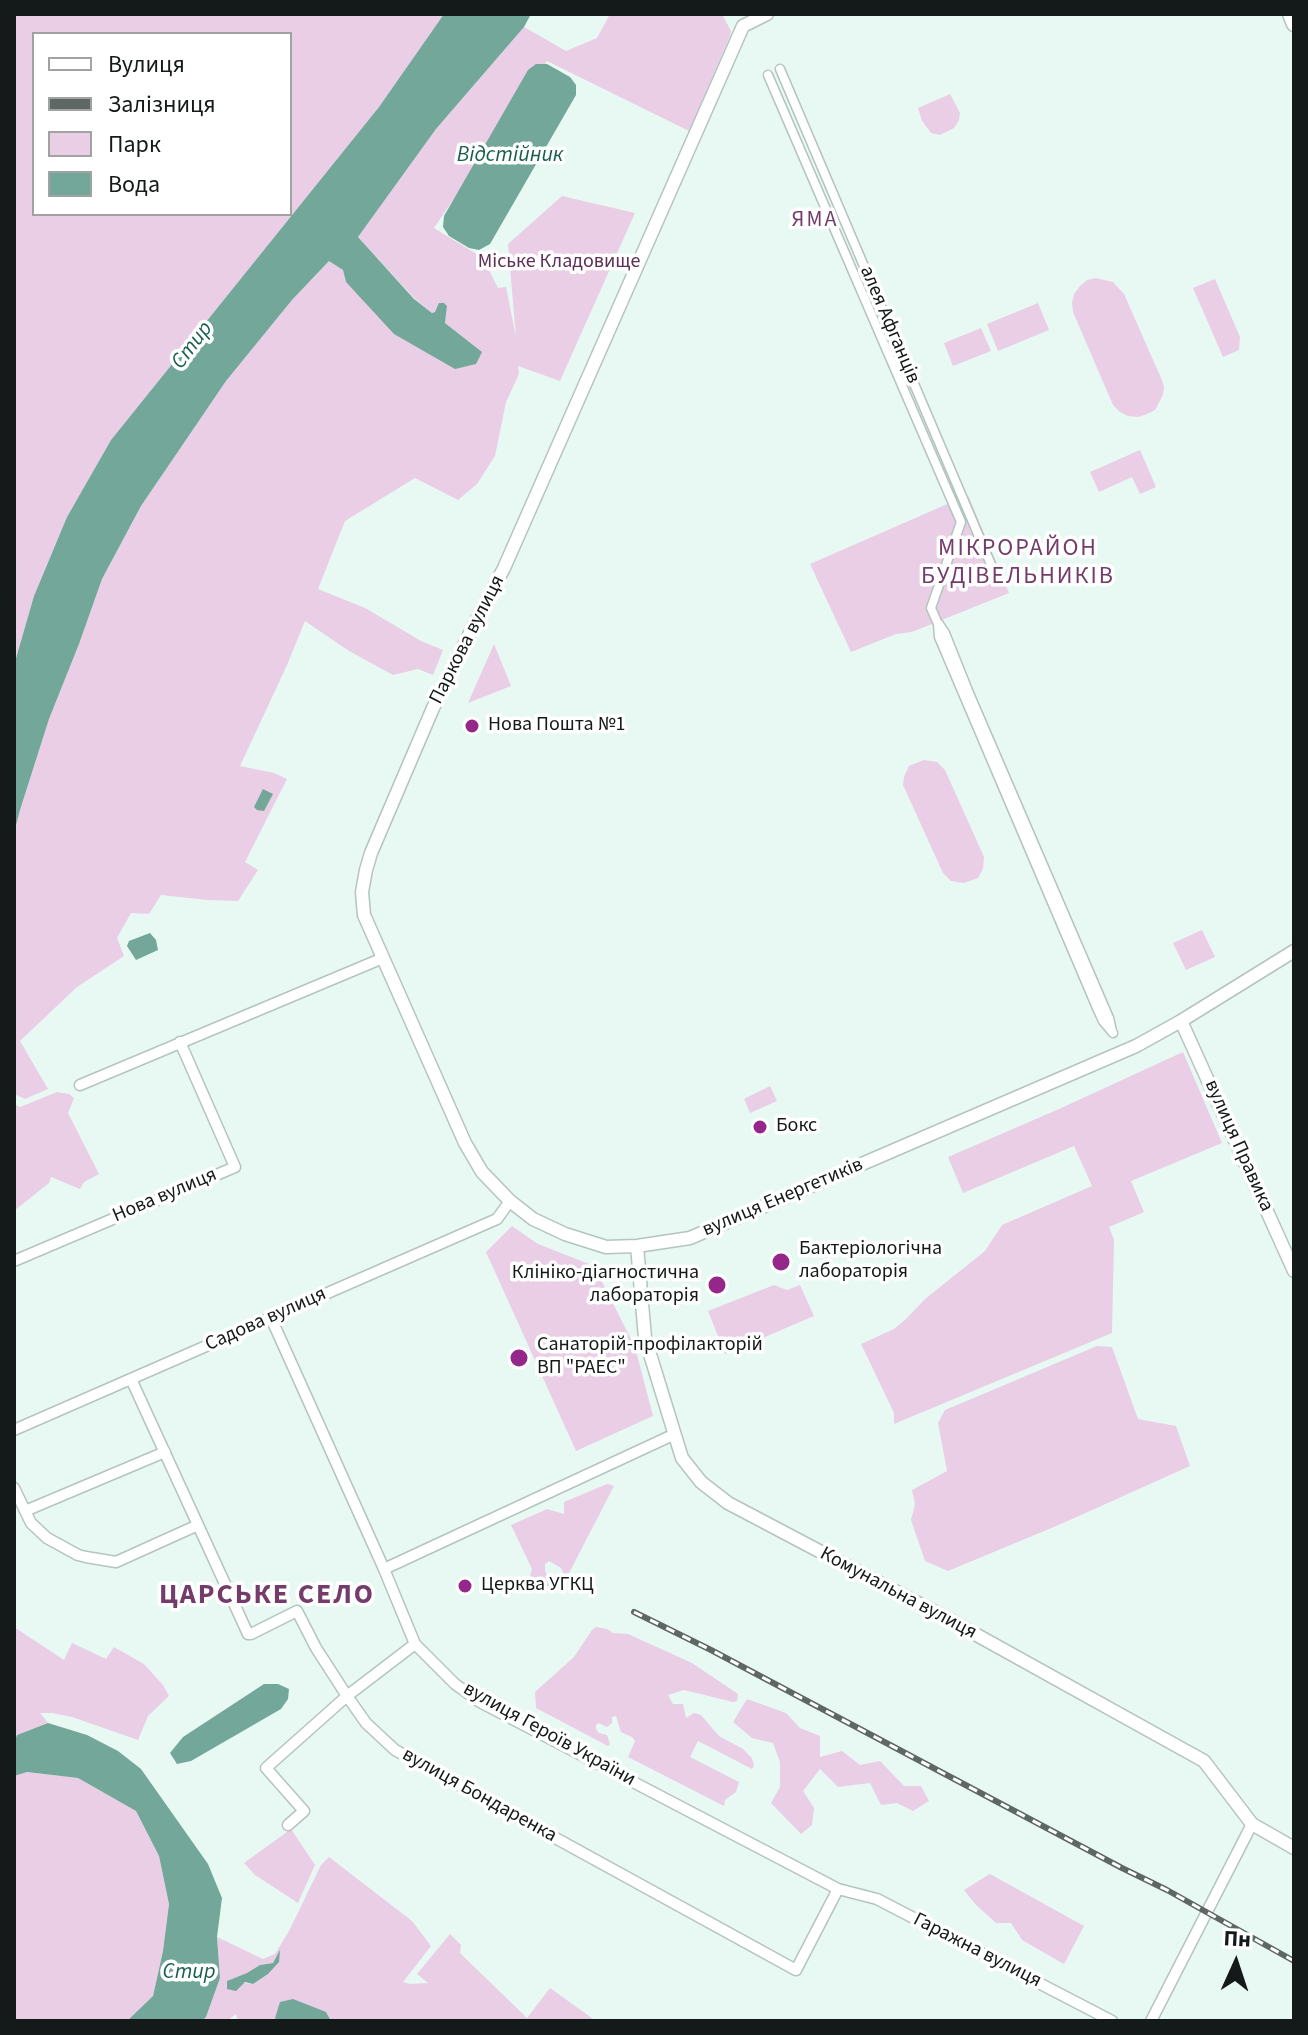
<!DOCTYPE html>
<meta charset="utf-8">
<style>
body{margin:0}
#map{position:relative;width:1308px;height:2035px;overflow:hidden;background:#e8f9f4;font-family:"Source Sans 3",sans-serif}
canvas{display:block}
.frame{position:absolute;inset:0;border:16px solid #141a19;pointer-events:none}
.legend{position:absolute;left:32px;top:32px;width:260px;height:184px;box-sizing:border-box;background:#fff;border:2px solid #a1a3a3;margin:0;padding:10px 14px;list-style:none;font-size:24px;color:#141a19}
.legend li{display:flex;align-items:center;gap:16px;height:40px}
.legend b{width:40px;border:2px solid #a1a3a3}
.north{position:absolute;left:1196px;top:1923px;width:80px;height:80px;-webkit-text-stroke:6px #fff;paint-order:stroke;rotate:3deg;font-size:22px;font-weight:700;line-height:32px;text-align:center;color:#141a19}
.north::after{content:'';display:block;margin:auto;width:28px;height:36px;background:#141a19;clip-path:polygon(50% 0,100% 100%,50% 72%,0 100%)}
</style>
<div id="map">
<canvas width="1308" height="2035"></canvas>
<div class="frame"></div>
<ul class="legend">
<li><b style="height:10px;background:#fff"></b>Вулиця</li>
<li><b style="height:10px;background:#5d6764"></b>Залізниця</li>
<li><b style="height:22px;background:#eacee5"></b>Парк</li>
<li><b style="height:22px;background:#72a799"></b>Вода</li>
</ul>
<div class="north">Пн</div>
</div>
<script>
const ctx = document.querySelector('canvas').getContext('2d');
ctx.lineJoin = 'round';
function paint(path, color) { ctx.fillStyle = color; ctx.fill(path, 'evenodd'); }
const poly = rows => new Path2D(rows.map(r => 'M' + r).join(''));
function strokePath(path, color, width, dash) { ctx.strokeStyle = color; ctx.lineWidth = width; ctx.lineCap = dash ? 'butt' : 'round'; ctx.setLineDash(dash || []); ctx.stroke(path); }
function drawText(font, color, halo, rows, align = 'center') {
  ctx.font = font + ' "Source Sans 3",sans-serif'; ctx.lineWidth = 7; ctx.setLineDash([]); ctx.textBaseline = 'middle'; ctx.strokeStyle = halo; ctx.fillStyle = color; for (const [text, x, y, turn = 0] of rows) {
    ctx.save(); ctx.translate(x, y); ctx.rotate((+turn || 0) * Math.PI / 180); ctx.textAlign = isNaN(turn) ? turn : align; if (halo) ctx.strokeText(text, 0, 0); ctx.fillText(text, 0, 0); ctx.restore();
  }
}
const green = poly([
 [14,14,444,14,379,107,111,440,67,517,34,596,14,665],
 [34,34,290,34,290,214,34,214],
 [610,14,722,14,731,31,730,36,689,131,547,61,434,228,483,258,498,288,506,287,516,337,508,244,562,196,635,213,560,381,518,366,519,374,506,402,495,456,477,484,458,500,415,478,345,521,318,589,365,608,421,641,443,650,433,675,418,669,393,675,349,651,305,621,287,665,240,766,274,773,287,779,245,862,258,870,238,901,208,900,161,895,149,914,131,913,117,938,124,956,77,987,20,1041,48,1089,25,1099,14,1094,14,833,20,810,49,719,79,644,102,579,141,506,226,381,292,300,330,260,343,270,346,282,482,352,445,323,447,306,432,313,415,299,358,237,436,129,524,27,566,51,597,38],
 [950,94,960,113,959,120,954,128,940,135,931,133,922,121,918,108],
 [1096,278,1113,282,1124,294,1161,378,1164,386,1163,395,1155,410,1147,414,1138,417,1128,416,1120,412,1113,405,1073,312,1072,303,1074,294,1080,286,1087,280],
 [1215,279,1240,337,1239,350,1223,357,1193,288],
 [1038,303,1049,330,998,351,987,324],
 [981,328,991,351,953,366,944,343],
 [1140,450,1156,487,1140,494,1132,477,1099,492,1090,472],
 [968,495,1009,593,912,632,896,634,851,652,810,564],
 [494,644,511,686,468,703],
 [924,760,937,762,945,770,984,857,983,869,978,878,964,883,951,881,943,873,903,785,904,777,909,766],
 [1202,930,1215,957,1186,970,1173,943],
 [1183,1052,1222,1143,1131,1181,1144,1212,1109,1227,1114,1240,1112,1333,894,1424,894,1413,861,1344,894,1329,906,1319,925,1299,985,1251,1002,1225,1092,1186,1074,1146,963,1193,948,1157,1059,1109],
 [770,1086,777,1101,750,1113,744,1099],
 [57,1092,69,1094,74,1098,68,1113,99,1174,84,1182,80,1189,51,1177,49,1183,14,1211,14,1104,20,1107],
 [512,1226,538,1244,594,1266,635,1347,653,1416,576,1451,486,1252],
 [774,1285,787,1290,800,1285,814,1316,725,1354,708,1311],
 [1097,1346,1112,1347,1138,1419,1176,1426,1190,1466,1061,1524,948,1571,925,1561,911,1520,915,1504,912,1490,947,1471,938,1423,945,1410],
 [607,1484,614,1486,566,1579,561,1568,549,1561,545,1564,545,1571,553,1587,550,1592,541,1592,534,1590,529,1580,532,1569,511,1525,547,1509,564,1514,564,1502],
 [14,1627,64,1660,72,1643,106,1659,114,1647,144,1664,163,1685,169,1696,148,1716,138,1740,72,1717,52,1713,40,1713,48,1723,17,1735,14,1742],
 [596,1627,607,1629,613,1633,628,1634,692,1663,738,1694,737,1701,733,1702,684,1690,668,1695,673,1704,683,1704,686,1718,694,1713,701,1715,719,1736,743,1749,752,1758,754,1766,752,1769,698,1741,690,1757,739,1782,736,1792,725,1800,724,1806,628,1757,635,1741,632,1737,621,1732,616,1716,612,1717,612,1723,607,1727,599,1723,596,1725,596,1729,599,1733,607,1735,610,1744,608,1746,536,1708,535,1692,574,1657,592,1630],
 [747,1699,786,1713,800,1728,820,1736,820,1757,842,1751,860,1765,880,1761,904,1786,921,1786,929,1801,913,1811,897,1803,881,1805,870,1783,838,1787,820,1769,803,1791,814,1808,812,1825,801,1834,771,1803,780,1787,780,1762,773,1743,752,1738,733,1722],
 [26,1772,78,1778,136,1811,159,1856,169,1904,163,1951,153,1996,127,2021,14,2021,14,1776],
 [291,1829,315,1865,298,1903,255,1875,244,1863],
 [329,1857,412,1921,431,1946,403,1982,410,1984,428,1983,417,1974,450,1934,461,1945,460,1953,527,2018,550,1988,596,2021,331,2021,326,2012,275,2017,277,2021,238,2021,236,2014,227,2021,203,2021,206,2017,220,1978,217,1937,263,1959,275,1954,289,1931,321,1865],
 [279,1953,268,1974,253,1984,227,1981,248,1973,260,1965,273,1963],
 [990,1874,1084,1926,1064,1964,1022,1940,1011,1923,996,1923,975,1904,964,1890]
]);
const water = poly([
 [444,14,531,14,524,27,436,129,358,237,414,299,432,313,435,312,439,303,444,303,447,306,445,323,482,352,476,364,455,369,394,334,346,282,343,270,329,261,292,300,226,381,141,506,102,579,79,644,49,719,20,810,14,833,14,665,34,596,67,517,111,440,379,107],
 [536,64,547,64,570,77,576,85,576,95,490,244,479,250,469,248,449,236,443,227,444,216,528,70],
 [263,789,273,794,264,811,257,810,254,807],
 [150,933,156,940,158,950,136,960,127,946,129,941],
 [264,1684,278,1684,289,1689,288,1699,281,1709,191,1761,177,1764,170,1753,183,1737],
 [48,1723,87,1735,118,1751,141,1769,208,1864,222,1898,217,1937,220,1978,206,2017,202,2021,127,2021,153,1996,163,1951,169,1904,159,1856,136,1811,78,1778,27,1772,14,1776,14,1742,17,1735],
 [280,1950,279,1962,268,1974,253,1984,245,1982,236,1991,227,1989,227,1981,247,1973,260,1965,273,1963],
 [293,1999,326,2012,331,2021,277,2021,275,2018,280,2002]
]);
const pedestrian = poly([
 [780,69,998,581],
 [768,75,961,522,931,608,938,624,939,637,1097,1008,1103,1021,1113,1033],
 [939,624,945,633,969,693,1109,1018,1112,1031]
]);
const minor = poly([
 [80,1085,383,958],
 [14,1261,235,1167,180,1042],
 [271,1318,384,1569,415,1644,455,1684,480,1702,838,1889,877,1899,1112,2021],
 [131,1379,248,1634,251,1634,297,1611,316,1648,347,1696,366,1723,395,1750,796,1970,838,1889],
 [14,1430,497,1219,510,1201],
 [14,1488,31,1523,47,1538,78,1555,86,1557,116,1562,198,1525],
 [25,1511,165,1452],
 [384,1569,675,1434],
 [288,1825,304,1811,266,1768,347,1696,415,1644],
 [1151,2021,1252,1824]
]);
const tertiary = poly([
 [743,26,504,568,476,621,433,708,371,853,366,870,362,892,364,915,465,1143,482,1172,510,1201,533,1219,565,1234,606,1247,637,1246,690,1238,1136,1046,1181,1021,1294,951],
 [743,26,767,14],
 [1181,1021,1294,1271],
 [637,1246,645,1338,682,1458,701,1482,728,1503,948,1619,1204,1761,1252,1824,1294,1848]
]);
const secondary = poly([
 [1290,14,1294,24]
]);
const rail = poly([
 [634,1612,711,1650,1122,1868,1167,1890,1294,1961]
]);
const markers = [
 [472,726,8,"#942789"],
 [760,1127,8,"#942789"],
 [781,1262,10,"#942789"],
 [717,1285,10,"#942789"],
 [519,1358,10,"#942789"],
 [465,1586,8,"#942789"]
];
const parkNames = [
 ["Міське Кладовище",559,263]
];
const streetNames = [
 ["алея Афганців",889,325,67],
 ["Паркова вулиця",468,640,-63],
 ["вулиця Правика",1238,1146,66],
 ["Нова вулиця",165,1196,-23],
 ["вулиця Енергетиків",783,1198,-23],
 ["Садова вулиця",266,1320,-24],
 ["Комунальна вулиця",898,1594,28],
 ["вулиця Героїв України",549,1735,29],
 ["вулиця Бондаренка",479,1796,29],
 ["Гаражна вулиця",977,1951,27]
];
const poiNames = [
 ["Нова Пошта №1",488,726],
 ["Бокс",776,1127],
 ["Бактеріологічна",799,1250],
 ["лабораторія",799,1273],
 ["Клініко-діагностична",699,1274,"right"],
 ["лабораторія",699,1297,"right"],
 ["Санаторій-профілакторій",537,1346],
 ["ВП \"РАЕС\"",537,1369],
 ["Церква УГКЦ",481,1586]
];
const waterNames = [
 ["Відстійник",510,156],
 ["Стир",193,346,-53],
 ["Стир",189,1973]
];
const neighbourhoodNames = [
 ["ЯМА",815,221]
];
const quarterNames = [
 ["МІКРОРАЙОН",1018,550],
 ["БУДІВЕЛЬНИКІВ",1018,578]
];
const districtNames = [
 ["ЦАРСЬКЕ СЕЛО",267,1597]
];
paint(green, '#eacee5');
paint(water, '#72a799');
strokePath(pedestrian, '#b4c4bf', 11);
strokePath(minor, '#b4c4bf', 13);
strokePath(tertiary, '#b4c4bf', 15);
strokePath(secondary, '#b4c4bf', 17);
strokePath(pedestrian, '#fff', 8);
strokePath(minor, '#fff', 10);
strokePath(tertiary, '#fff', 12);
strokePath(secondary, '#fff', 14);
strokePath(rail, '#5d6764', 6);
strokePath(rail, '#fff', 3, [9]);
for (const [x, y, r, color] of markers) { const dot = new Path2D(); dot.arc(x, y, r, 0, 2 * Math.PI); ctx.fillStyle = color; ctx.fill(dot); strokePath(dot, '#fff', 3); }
drawText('20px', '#5e2f57', '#fff', parkNames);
drawText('20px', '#141a19', '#fff', streetNames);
drawText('20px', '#141a19', '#fff', poiNames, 'left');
drawText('italic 22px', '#195f50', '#fff', waterNames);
ctx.letterSpacing = '2px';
drawText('22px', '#733c6b', '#fff', neighbourhoodNames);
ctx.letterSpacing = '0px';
ctx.letterSpacing = '2px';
drawText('24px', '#733c6b', '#fff', quarterNames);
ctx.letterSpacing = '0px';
ctx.letterSpacing = '2px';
drawText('bold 28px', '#733c6b', '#fff', districtNames);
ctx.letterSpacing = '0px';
</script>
